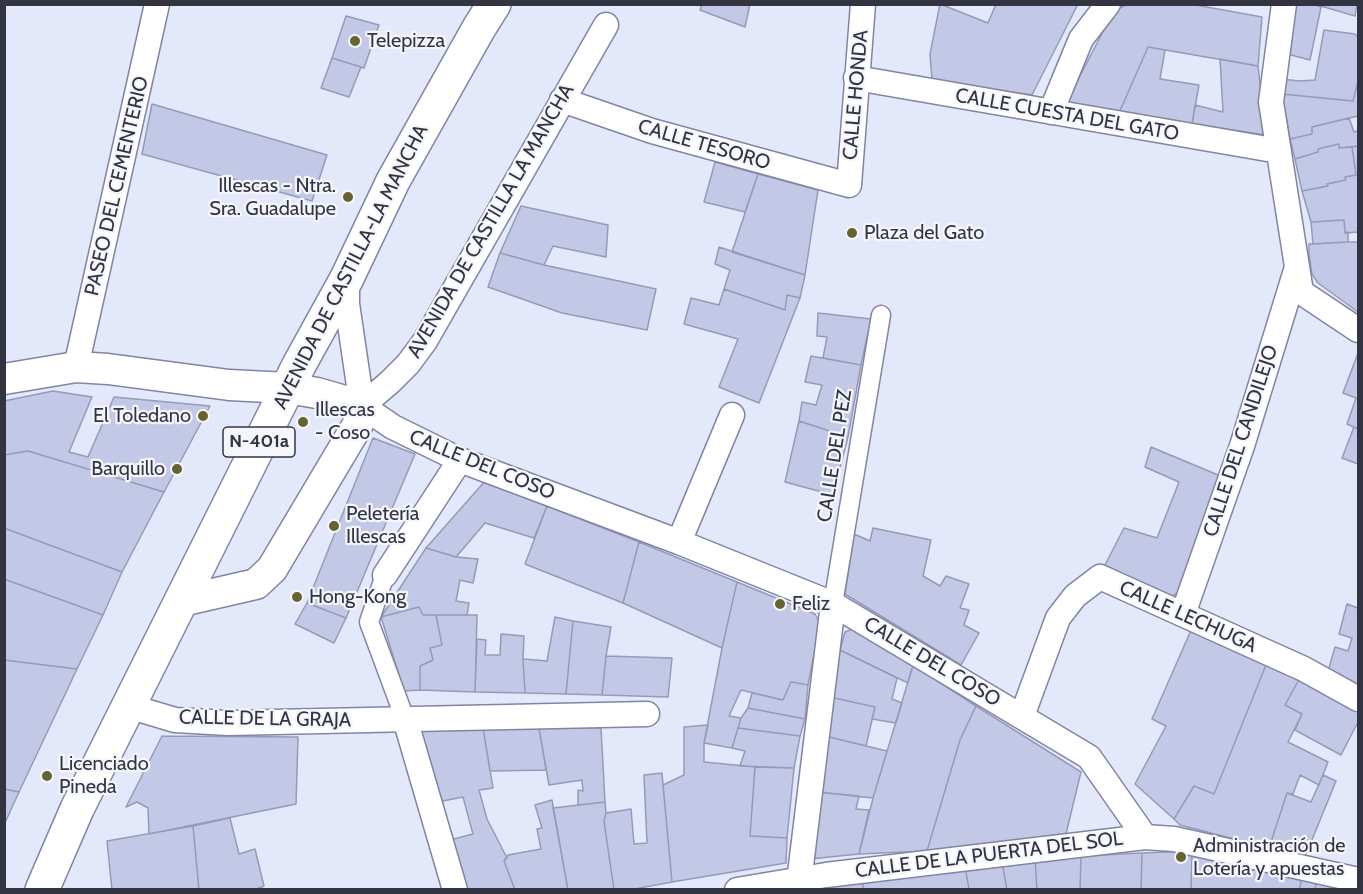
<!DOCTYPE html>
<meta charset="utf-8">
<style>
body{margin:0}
#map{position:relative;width:1363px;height:894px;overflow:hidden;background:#e4e8fb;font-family:Cabin,sans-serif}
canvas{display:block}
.frame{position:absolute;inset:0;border:6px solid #323441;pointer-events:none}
</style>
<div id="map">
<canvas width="1363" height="894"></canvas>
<div class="frame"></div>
</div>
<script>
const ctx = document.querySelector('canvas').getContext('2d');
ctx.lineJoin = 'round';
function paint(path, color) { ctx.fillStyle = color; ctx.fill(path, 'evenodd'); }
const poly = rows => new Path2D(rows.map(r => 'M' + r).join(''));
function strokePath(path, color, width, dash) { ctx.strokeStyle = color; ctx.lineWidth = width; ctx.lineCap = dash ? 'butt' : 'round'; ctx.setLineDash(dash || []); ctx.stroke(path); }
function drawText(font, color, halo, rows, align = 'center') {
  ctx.font = font + ' Cabin,sans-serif'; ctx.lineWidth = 4.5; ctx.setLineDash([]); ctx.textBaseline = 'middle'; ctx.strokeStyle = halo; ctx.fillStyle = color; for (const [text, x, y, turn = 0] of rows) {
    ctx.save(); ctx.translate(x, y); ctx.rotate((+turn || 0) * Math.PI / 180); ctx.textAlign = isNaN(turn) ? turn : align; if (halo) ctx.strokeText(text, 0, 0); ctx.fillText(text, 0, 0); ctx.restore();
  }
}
const building = poly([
 [702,4,750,4,745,27,700,10,702,4],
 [940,4,988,23,996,4,1078,4,1032,95,932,80,930,54,940,4],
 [1128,4,1190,4,1262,17,1258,66,1148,47,1119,113,1066,103,1111,16,1120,8,1128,4],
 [1296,4,1314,4,1321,7,1310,60,1287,54,1296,4],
 [1314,4,1357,4,1355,16,1314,4],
 [346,16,379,25,364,68,332,58,346,16],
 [1324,30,1355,34,1358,37,1358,81,1353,101,1282,94,1282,79,1299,81,1315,80,1324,30],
 [1148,47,1165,50,1160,79,1199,85,1192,124,1119,113,1148,47],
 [332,58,361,67,349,97,321,88,332,58],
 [1220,59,1258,66,1266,135,1192,124,1195,105,1223,112,1220,59],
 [1358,81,1358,116,1312,127,1312,134,1290,139,1282,94,1353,101,1358,81],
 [152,104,327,155,312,201,142,154,152,104],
 [1349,118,1354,132,1358,131,1358,146,1339,148,1339,144,1318,149,1318,152,1295,159,1290,139,1312,134,1312,127,1349,118],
 [1339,144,1339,148,1352,147,1356,175,1345,177,1346,180,1327,184,1328,186,1302,191,1295,159,1318,152,1318,149,1339,144],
 [1358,146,1358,232,1345,233,1344,220,1311,222,1302,191,1328,186,1327,184,1346,180,1345,177,1356,175,1352,147,1358,146],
 [715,162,758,174,745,212,704,202,715,162],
 [758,174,818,190,805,275,732,252,758,174],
 [521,206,608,225,606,257,553,246,544,265,500,253,521,206],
 [1344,220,1345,233,1348,232,1348,242,1313,244,1311,222,1344,220],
 [1348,242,1358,242,1358,312,1318,283,1312,274,1309,255,1309,244,1348,242],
 [719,247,805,275,800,298,787,295,785,310,724,289,730,270,715,264,719,247],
 [500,253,544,265,656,289,647,330,562,313,488,287,500,253],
 [724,289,785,310,787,295,800,298,759,403,719,387,738,339,684,324,691,298,719,305,724,289],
 [818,313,871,319,861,365,823,358,827,337,817,336,818,313],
 [1358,353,1358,429,1347,424,1356,398,1343,393,1358,353],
 [811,356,861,365,848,437,799,421,802,402,816,405,822,385,805,382,811,356],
 [53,391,92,397,69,452,88,457,114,397,210,406,164,492,28,451,4,455,4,401,53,391],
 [799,421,848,437,833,495,785,482,799,421],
 [1354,427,1358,429,1358,464,1342,458,1354,427],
 [373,438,415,454,346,618,307,603,373,438],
 [1151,447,1223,477,1178,593,1170,597,1105,565,1124,528,1157,538,1179,482,1145,467,1151,447],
 [28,451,164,492,122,572,4,528,4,455,28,451],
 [486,480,547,506,534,538,485,523,456,557,426,548,486,480],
 [547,506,639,542,623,603,525,564,547,506],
 [4,528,122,572,103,615,4,579,4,528],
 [873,528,931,540,923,576,940,586,946,576,969,584,960,608,969,610,964,625,979,633,961,665,845,594,854,534,870,541,873,528],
 [639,542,737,582,722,648,623,603,639,542],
 [426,548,456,557,478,559,473,583,460,580,456,601,469,603,467,615,423,615,419,607,381,617,426,548],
 [4,579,103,615,77,669,4,660,4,579],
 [737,582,815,614,820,623,808,685,791,682,783,700,741,690,729,716,741,718,732,748,704,743,722,648,737,582],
 [307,603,346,618,334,643,295,624,307,603],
 [1347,604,1358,608,1358,689,1327,675,1335,647,1348,651,1352,638,1339,634,1347,604],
 [419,607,423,615,436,615,442,645,430,648,433,660,420,666,420,690,404,691,381,617,419,607],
 [436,615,477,615,475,692,420,690,420,666,433,660,430,648,442,645,436,615],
 [555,617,573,621,566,694,525,693,523,659,547,661,555,617],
 [573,621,611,627,606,656,602,695,566,694,573,621],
 [855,628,913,665,908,683,840,650,845,632,855,628],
 [1192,628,1268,660,1214,794,1194,786,1174,819,1135,784,1166,726,1152,719,1192,628],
 [501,634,524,636,523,659,525,693,475,692,477,639,486,640,485,655,500,655,501,634],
 [840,650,897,678,892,699,902,703,896,723,872,719,875,707,830,697,840,650],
 [606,656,672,658,668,697,602,695,606,656],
 [4,660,77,669,19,792,4,789,4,660],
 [1268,660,1302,674,1285,705,1302,714,1288,742,1328,762,1319,785,1300,775,1293,794,1287,793,1269,848,1180,825,1174,819,1194,786,1214,794,1268,660],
 [913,665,976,706,960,740,927,851,859,854,873,798,913,665],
 [1302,674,1358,704,1358,722,1341,755,1295,730,1302,714,1285,705,1302,674],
 [791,682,808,685,805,719,748,708,752,693,783,700,791,682],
 [830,697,875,707,866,746,825,736,830,697],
 [976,706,1081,772,1065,838,927,851,960,740,976,706],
 [748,708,805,719,800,736,738,728,741,718,748,708],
 [708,725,704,743,704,762,755,767,750,836,787,838,786,863,672,882,663,785,684,775,684,727,708,725],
 [422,727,483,728,493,788,479,790,487,819,507,858,504,861,515,890,464,890,450,840,473,834,463,797,438,802,417,736,422,727],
 [483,728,539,728,546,770,490,771,483,728],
 [539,728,601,728,605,802,578,805,578,790,583,791,582,780,549,785,539,728],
 [738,728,800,736,794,768,740,766,745,751,732,748,738,728],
 [162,736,298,737,296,804,149,834,148,808,137,802,126,807,162,736],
 [825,736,887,751,873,798,817,792,825,736],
 [755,767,794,768,787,838,750,836,755,767],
 [662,773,672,882,629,890,614,890,604,821,606,813,631,809,634,844,647,843,644,775,662,773],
 [1323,775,1336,781,1305,857,1269,848,1287,793,1311,802,1323,775],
 [4,789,19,792,4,825,4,789],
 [817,792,859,796,856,809,869,810,859,854,810,859,817,792],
 [552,800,568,890,515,890,504,861,508,855,541,849,537,829,542,828,535,805,552,800],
 [605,802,606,813,604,821,614,890,568,890,553,808,605,802],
 [230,818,239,854,255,849,264,886,254,890,199,890,193,826,230,818],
 [193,826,199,890,112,890,107,841,193,826],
 [1192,851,1302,878,1299,890,1191,890,1192,851],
 [1192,851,1191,890,1141,890,1142,853,1192,851],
 [1142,853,1141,890,1080,890,1081,856,1142,853],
 [1081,856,1080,890,1037,890,1035,858,1081,856],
 [1035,858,1037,890,1007,890,1002,862,1035,858],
 [1002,862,1007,890,969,889,965,867,1002,862],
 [965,867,969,889,974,890,864,890,861,879,965,867],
 [1302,878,1316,883,1315,890,1299,890,1302,878],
 [1317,878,1358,890,1315,890,1317,878],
 [861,879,864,890,818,890,818,888,861,879]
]);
const pedestrian = poly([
 [385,575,369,622,405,719],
 [833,604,881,315]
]);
const minor = poly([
 [1284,4,1271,102,1301,292,1358,330],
 [856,78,1279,151],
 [562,100,652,131,849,185,863,4],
 [1051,112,1081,39,1108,4],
 [347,278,347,304,362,406],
 [76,367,157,4],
 [362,406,393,427,460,460,679,542,833,604,1089,757,1145,837],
 [362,406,390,382,408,364,425,341,606,25],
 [679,542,732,415],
 [385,575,460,460],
 [1183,614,1242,446,1297,267],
 [128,706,175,720,228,723,647,714],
 [1022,716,1058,618,1075,596,1100,577,1304,669,1358,699],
 [405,719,455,890],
 [737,890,826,875,1145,837,1174,839,1358,880],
 [798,890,833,604]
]);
const tertiary = poly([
 [4,379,76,367,108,369,229,385,288,388,317,393,362,406,361,415,357,426,272,569,256,584,182,601]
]);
const primary = poly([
 [42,890,77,809,299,365,347,278,393,181,479,28,494,4]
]);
const markers = [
 [355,41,6,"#65632f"],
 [348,197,6,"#65632f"],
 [852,233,6,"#65632f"],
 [203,416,6,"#65632f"],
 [303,422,6,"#65632f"],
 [177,469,6,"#65632f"],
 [334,526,6,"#65632f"],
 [297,597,6,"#65632f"],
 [780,604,6,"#65632f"],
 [47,776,6,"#65632f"],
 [1181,857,6,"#65632f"]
];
const shields = [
 [259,442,72]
];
const shieldNames = [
 ["N-401a",259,442]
];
const poiNames = [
 ["Telepizza",367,41],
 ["Illescas - Ntra.",336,186,"right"],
 ["Sra. Guadalupe",336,209,"right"],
 ["Plaza del Gato",864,233],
 ["Illescas",315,410],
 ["- Coso",315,433],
 ["El Toledano",191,416,"right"],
 ["Barquillo",165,469,"right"],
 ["Peletería",346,514],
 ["Illescas",346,537],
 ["Hong-Kong",309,597],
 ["Feliz",792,604],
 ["Licenciado",59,764],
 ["Pineda",59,787],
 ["Administración de",1193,846],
 ["Lotería y apuestas",1193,869]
];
const streetNames = [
 ["CALLE HONDA",856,95,-85],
 ["CALLE CUESTA DEL GATO",1067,115,10],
 ["CALLE TESORO",704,145,16],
 ["PASEO DEL CEMENTERIO",117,186,-77],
 ["AVENIDA DE CASTILLA LA MANCHA",491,221,-60],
 ["AVENIDA DE CASTILLA-LA MANCHA",351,267,-63],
 ["CALLE DEL CANDILEJO",1241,441,-72],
 ["CALLE DEL PEZ",835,456,-81],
 ["CALLE DEL COSO",482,465,22],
 ["CALLE LECHUGA",1188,617,24],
 ["CALLE DEL COSO",932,662,31],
 ["CALLE DE LA GRAJA",265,719,1],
 ["CALLE DE LA PUERTA DEL SOL",989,855,-7]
];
paint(building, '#c3c8e6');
strokePath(building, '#959ab8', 1.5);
strokePath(pedestrian, '#8085a3', 21);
strokePath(minor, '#8085a3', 27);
strokePath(tertiary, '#8085a3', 33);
strokePath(primary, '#8085a3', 36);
strokePath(pedestrian, '#fff', 18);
strokePath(minor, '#fff', 24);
strokePath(tertiary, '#fff', 30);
strokePath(primary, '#fff', 33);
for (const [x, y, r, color] of markers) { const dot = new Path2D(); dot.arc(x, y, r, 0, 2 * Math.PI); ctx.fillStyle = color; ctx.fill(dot); strokePath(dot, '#f4f6fc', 2); }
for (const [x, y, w] of shields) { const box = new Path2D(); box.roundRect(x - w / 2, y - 15, w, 30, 4.5); ctx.fillStyle = '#f4f6fc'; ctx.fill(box); strokePath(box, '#323441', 1.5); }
drawText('bold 18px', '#323441', null, shieldNames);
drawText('20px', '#323441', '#f4f6fc', poiNames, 'left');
drawText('20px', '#323441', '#f4f6fc', streetNames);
</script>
